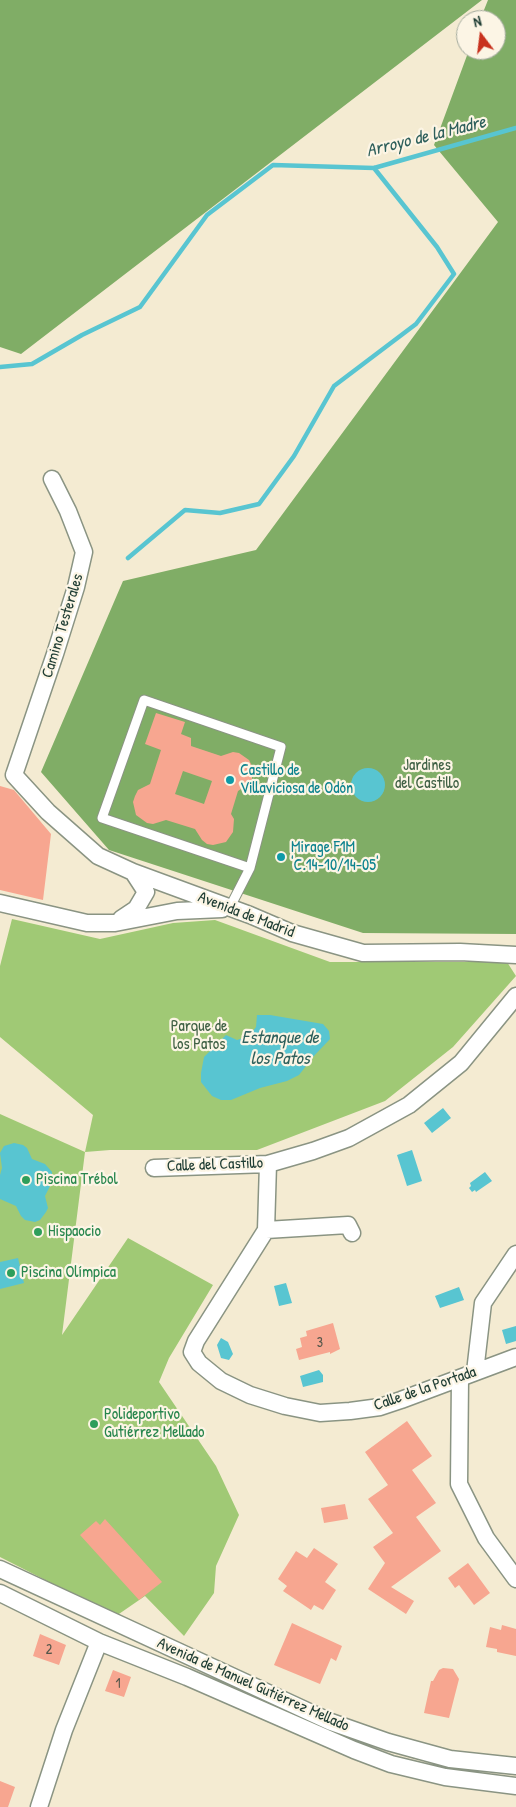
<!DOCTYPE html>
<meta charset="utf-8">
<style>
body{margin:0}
#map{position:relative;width:516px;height:1807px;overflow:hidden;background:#f4ebd2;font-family:"Patrick Hand",sans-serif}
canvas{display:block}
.north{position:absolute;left:456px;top:10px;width:50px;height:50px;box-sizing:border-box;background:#fcf5e5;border:1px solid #a4ab9e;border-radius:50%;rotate:345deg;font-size:14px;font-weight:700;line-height:20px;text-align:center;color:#1f3d34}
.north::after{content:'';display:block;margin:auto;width:18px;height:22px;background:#c8321e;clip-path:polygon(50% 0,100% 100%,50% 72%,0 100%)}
</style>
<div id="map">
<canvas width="516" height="1807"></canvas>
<div class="north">N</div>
</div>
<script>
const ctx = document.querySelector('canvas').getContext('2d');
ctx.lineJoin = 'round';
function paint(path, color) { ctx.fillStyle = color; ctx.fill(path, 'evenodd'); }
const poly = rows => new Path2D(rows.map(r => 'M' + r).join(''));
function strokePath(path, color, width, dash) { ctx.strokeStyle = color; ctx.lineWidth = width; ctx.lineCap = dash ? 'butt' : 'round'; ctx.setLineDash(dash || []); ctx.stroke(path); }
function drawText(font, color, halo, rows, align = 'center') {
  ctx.font = font + ' "Patrick Hand",sans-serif'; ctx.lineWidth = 4.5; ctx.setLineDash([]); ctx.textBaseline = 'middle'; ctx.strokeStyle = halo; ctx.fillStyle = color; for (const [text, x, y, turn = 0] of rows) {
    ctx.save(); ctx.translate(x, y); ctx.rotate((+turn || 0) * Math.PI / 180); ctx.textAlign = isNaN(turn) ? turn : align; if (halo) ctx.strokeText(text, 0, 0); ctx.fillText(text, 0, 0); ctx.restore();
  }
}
const green = poly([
 [12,919,100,939,173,923,215,920,330,962,507,962,516,976,453,1047,385,1101,257,1150,110,1150,85,1152,62,1335,128,1238,213,1285,169,1358,159,1382,216,1466,239,1515,216,1566,214,1593,184,1636,145,1596,116,1616,0,1557,0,1114,85,1152,93,1115,0,1037,0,966]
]);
const forest = poly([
 [0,0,482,0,21,354,0,347],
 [488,0,516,0,516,934,363,933,109,850,41,772,123,581,256,550,498,222,434,145,469,50,496,50,496,20,480,20]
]);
const water = poly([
 '351 785a17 17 0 1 1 34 0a17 17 0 1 1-34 0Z',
 [257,1015,270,1015,323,1024,329,1031,330,1039,313,1057,299,1075,287,1081,260,1088,231,1100,221,1100,212,1096,201,1082,201,1073,204,1057,226,1035,237,1040,249,1036,256,1027],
 [443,1108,451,1118,432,1133,424,1123],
 [14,1143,23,1145,27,1148,32,1159,45,1164,52,1172,52,1182,45,1196,48,1208,46,1212,40,1220,35,1222,25,1220,21,1216,16,1206,0,1199,0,1175,2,1168,0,1153,4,1146],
 [412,1150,422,1181,407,1186,397,1155],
 [485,1172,492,1181,476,1192,475,1190,472,1192,469,1188,471,1186,470,1183],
 [18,1258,24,1283,0,1289,0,1262],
 [286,1283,292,1303,279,1306,274,1286],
 [459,1287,464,1300,440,1308,435,1296],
 [516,1326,516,1341,506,1344,502,1330],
 [221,1338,228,1342,233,1354,229,1360,221,1358,217,1345],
 [319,1370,323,1375,323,1382,303,1387,300,1376]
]);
const stream = poly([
 [0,367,32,364,82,335,140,307,207,215,273,165,374,168,516,128],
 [128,558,185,510,220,513,259,504,294,456,334,386,416,324,454,274,437,247,374,168]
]);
const building = poly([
 [156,713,185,722,181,734,191,738,191,746,221,756,233,752,239,753,249,760,252,766,252,779,249,784,238,791,231,814,234,819,233,832,226,842,213,845,207,844,202,840,195,829,166,820,153,824,147,823,136,815,133,802,135,796,138,790,150,784,161,750,145,744],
 [183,771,212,781,204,804,175,794],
 [0,786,14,790,51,834,43,900,0,890],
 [333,1323,340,1349,330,1354,330,1352,299,1360,296,1349,302,1347,300,1338,307,1336,306,1331],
 [407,1421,432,1456,412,1470,436,1503,416,1517,441,1551,391,1587,414,1601,406,1614,368,1589,385,1563,373,1547,393,1533,368,1499,388,1485,365,1452],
 [345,1504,348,1519,324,1523,321,1508],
 [105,1519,162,1582,139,1600,80,1535,96,1521,100,1525],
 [314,1548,338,1564,325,1582,336,1590,323,1610,314,1605,311,1610,283,1591,287,1586,278,1579,296,1551,307,1558],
 [468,1563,490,1593,474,1605,459,1585,455,1588,448,1578],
 [292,1623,342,1646,336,1661,331,1658,320,1684,274,1665],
 [502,1625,516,1629,516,1656,497,1652,497,1649,486,1647,490,1627,501,1630],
 [40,1634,66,1645,59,1665,33,1656],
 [443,1668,453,1669,459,1679,449,1718,424,1713,431,1681,433,1681,439,1670],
 [113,1670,131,1677,124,1697,105,1691],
 [0,1781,15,1787,8,1807,0,1807]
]);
const service = poly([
 [229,909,250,868,281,747,144,700,102,818,250,868]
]);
const minor = poly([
 [14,775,48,812,98,856,133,872,250,915,292,933,363,953,460,952,516,955],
 [14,775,55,654,76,587,84,552,68,511,52,479],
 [0,903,87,923,115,923,177,911,222,909],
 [121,919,136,909,146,892,133,872],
 [268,1164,266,1230,196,1341,192,1352,199,1363,221,1381,250,1395,285,1406,320,1413,350,1411,380,1407,401,1400,516,1357],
 [154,1168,268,1164,313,1151,349,1138,409,1105,461,1063,516,996],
 [266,1230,348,1225,352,1233],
 [475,1372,483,1303,516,1254],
 [460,1378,459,1484,486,1538,516,1579],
 [0,1569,331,1722,388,1742,450,1759,516,1766],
 [0,1593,99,1642,187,1677,354,1750,391,1764,445,1777,516,1786],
 [39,1807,64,1730,99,1642]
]);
const markers = [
 [230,780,5,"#0f9aa8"],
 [281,857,5,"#0f9aa8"],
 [26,1180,5,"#2e9e5b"],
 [38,1232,5,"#2e9e5b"],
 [11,1273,5,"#2e9e5b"],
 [94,1424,5,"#2e9e5b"]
];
const numberNames = [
 ["3",320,1343],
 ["2",49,1650],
 ["1",118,1684]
];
const streetNames = [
 ["Camino Testerales",63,626,-73],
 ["Avenida de Madrid",246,915,21],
 ["Calle del Castillo",215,1165,-2],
 ["Calle de la Portada",425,1389,-19],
 ["Avenida de Manuel Gutiérrez Mellado",253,1685,24]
];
const parkNames = [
 ["Jardines",427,766],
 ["del Castillo",427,784],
 ["Parque de",199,1027],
 ["los Patos",199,1045]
];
const cultureNames = [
 ["Castillo de",240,771],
 ["Villaviciosa de Odón",240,789],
 ["Mirage F1M",291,848],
 ["'C.14-10/14-05'",291,866]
];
const leisureNames = [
 ["Piscina Trébol",36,1180],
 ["Hispaocio",48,1232],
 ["Piscina Olímpica",21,1273],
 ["Polideportivo",104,1415],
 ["Gutiérrez Mellado",104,1433]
];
const waterNames = [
 ["Arroyo de la Madre",426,137,-14],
 ["Estanque de",280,1038],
 ["los Patos",280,1059]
];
paint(green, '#a0c975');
paint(forest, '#80ad66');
paint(water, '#58c5d1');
strokePath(stream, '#58c5d1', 4.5);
paint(building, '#f7a690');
strokePath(service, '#8a9483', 11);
strokePath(minor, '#8a9483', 19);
strokePath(service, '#fff', 9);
strokePath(minor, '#fff', 16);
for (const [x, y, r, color] of markers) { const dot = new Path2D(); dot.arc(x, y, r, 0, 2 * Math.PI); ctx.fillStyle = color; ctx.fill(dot); strokePath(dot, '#fcf5e5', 2); }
drawText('14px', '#55574b', null, numberNames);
drawText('16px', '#1f3d34', '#fcf5e5', streetNames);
drawText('16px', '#3f6044', '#fcf5e5', parkNames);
drawText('16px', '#0d838f', '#fcf5e5', cultureNames, 'left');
drawText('16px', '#27864d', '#fcf5e5', leisureNames, 'left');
drawText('italic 18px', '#2d5f5b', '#fcf5e5', waterNames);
</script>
